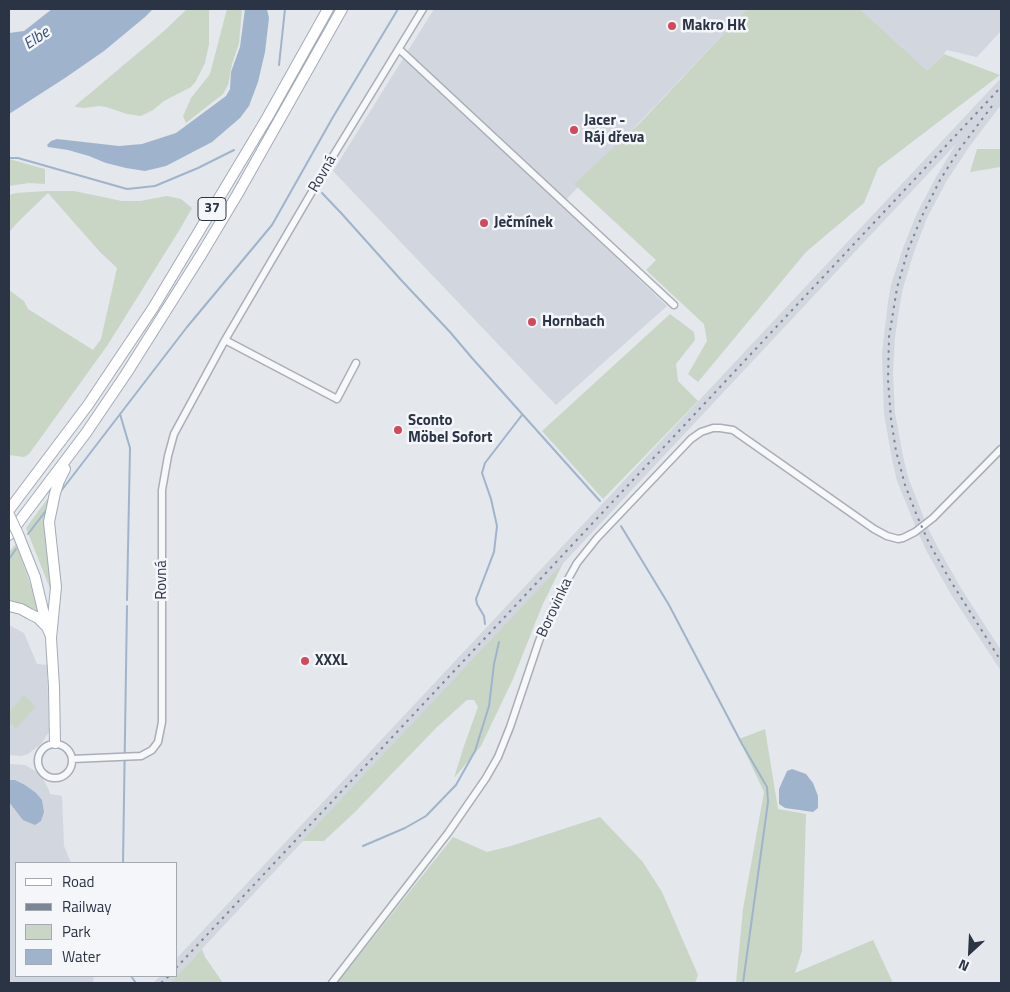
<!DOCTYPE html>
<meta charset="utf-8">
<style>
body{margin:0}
#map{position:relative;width:1010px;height:992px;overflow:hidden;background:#e4e7ec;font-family:"Titillium Web",sans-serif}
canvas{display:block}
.frame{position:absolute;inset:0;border:10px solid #2b3445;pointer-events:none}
.legend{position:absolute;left:15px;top:862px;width:162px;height:115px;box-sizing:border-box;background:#f4f6f9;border:1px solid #a4a8b1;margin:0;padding:6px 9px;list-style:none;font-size:15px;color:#2b3445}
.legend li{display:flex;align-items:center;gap:10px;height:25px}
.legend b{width:25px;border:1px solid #a4a8b1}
.north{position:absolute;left:945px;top:927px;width:50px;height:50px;-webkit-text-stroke:4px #f4f6f9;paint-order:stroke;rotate:205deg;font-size:14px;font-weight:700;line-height:20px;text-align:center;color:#2b3445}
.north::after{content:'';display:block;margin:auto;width:18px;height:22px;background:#2b3445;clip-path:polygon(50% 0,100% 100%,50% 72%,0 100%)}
</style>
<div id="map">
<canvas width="1010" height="992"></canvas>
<div class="frame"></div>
<ul class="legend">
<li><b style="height:6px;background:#fff"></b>Road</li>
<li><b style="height:6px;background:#7d8696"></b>Railway</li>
<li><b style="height:14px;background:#c9d6c5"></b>Park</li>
<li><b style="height:14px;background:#9fb4cc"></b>Water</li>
</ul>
<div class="north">N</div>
</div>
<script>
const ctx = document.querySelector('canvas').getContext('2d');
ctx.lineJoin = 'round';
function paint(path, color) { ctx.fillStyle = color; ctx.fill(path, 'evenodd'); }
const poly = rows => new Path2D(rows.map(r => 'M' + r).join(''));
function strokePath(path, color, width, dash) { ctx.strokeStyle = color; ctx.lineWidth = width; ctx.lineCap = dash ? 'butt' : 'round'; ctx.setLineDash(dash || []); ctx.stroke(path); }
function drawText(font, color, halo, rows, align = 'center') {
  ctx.font = font + ' "Titillium Web",sans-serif'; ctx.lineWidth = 5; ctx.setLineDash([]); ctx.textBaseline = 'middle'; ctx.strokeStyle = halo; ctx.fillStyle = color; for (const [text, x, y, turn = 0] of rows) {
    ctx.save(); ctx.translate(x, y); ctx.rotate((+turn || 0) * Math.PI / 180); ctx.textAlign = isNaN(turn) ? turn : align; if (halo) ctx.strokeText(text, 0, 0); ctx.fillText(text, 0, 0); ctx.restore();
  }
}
const built = poly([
 [434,9,747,9,561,205,667,306,556,405,333,171],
 [860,9,1001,9,1001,31,977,57,947,50,927,72],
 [1001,78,1001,105,969,147,946,182,927,218,914,252,903,288,900,304,895,337,893,373,895,413,903,456,908,477,927,526,937,546,962,590,1001,650,1001,671,952,596,927,552,917,530,897,481,892,459,884,414,882,353,888,302,891,285,903,248,917,213,936,177,956,144,170,983,153,983,160,976,176,976,176,959],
 [9,625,24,633,37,664,47,665,49,732,41,744,28,754,21,756,9,755],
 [9,764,25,765,37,772,43,779,48,788,50,794,62,796,64,846,71,863,16,863,16,976,94,976,93,983,9,983]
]);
const green = poly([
 [187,9,209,9,209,44,205,63,196,81,191,87,164,101,153,110,141,116,127,114,106,107,99,106,84,108,76,107,75,106,164,31],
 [227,9,242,9,239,43,232,64,228,85,223,94,186,123,183,116,191,98,210,74],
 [747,9,860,9,927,71,944,54,1000,75,878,168,864,203,806,252,698,382,688,374,707,341,704,324,646,270,656,260,574,184,639,124],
 [977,149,1001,149,1001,167,970,172],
 [9,159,45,169,45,184,29,183,9,186],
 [47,191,74,191,122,201,140,201,167,196,181,199,192,208,180,229,107,346,29,454,24,457,9,455,9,290,24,301,28,309,93,350,101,339,117,268,100,252,48,193,19,221,9,232,9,195,16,193],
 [670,314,694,332,695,340,676,364,678,381,698,401,603,499,542,431],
 [51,494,45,533,53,581,53,596,26,528],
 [16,544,41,614,25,605,9,600,9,552],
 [563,563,542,606,513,679,481,746,454,778,464,746,478,707,474,700,467,700,437,727,355,812,324,841,302,841],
 [24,695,36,706,16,729,9,722,9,712],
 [765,729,778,809,806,814,802,951,795,973,873,940,893,983,736,983,743,909,764,792,739,739],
 [600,817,642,861,662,892,698,975,695,983,337,983,453,837,487,852,511,846],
 [202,949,205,957,223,983,170,983]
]);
const water = poly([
 [52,9,153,9,145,17,104,51,65,78,9,114,9,33,24,31],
 [245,9,267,9,269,18,265,52,258,82,249,106,240,118,212,142,166,166,145,171,126,168,106,163,89,156,68,150,48,147,47,145,51,141,57,139,119,146,142,144,176,133,226,96,230,89,231,72,240,47],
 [792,769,806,774,813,783,818,796,818,808,813,812,785,808,779,804,779,789,787,771],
 [9,780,15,780,25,785,36,793,42,800,44,812,41,821,35,825,23,820,9,802]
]);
const stream = poly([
 [279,65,285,9],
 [9,158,18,158,127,189,155,186,198,168,234,150],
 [322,193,342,214,402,281,450,332,472,358,600,501],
 [120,414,130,448,127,600],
 [61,491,187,327,272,225,333,117,398,9],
 [621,526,669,605,742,744,767,787,768,802,743,983],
 [28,534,48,508],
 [9,559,16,549],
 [485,624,484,616,477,604,476,599,494,552,497,526,491,499,482,473,485,463,522,415],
 [363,846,405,828,426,816,456,785,475,751,489,706,494,664,499,642],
 [123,863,127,606],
 [131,976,136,983]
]);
const minor = poly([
 [399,49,674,305],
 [225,340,337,399,356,363],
 '38 761a17 17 0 1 1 34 0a17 17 0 1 1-34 0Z',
 [72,759,141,756,152,750,158,742,162,722,162,490,168,456,174,434,225,340,330,161,423,9],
 [332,983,448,833,486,778,498,757,510,727,539,641,557,599,577,563,597,538,691,439,701,432,713,428,720,428,733,430,874,529,887,536,898,539,903,538,915,532,933,518,1001,449]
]);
const primary = poly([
 [9,510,88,405,153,308,267,118,328,9],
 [9,535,86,433,126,374,201,255,237,195,342,9],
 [35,577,47,627,50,634],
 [9,606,21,609,30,614,38,618,47,627],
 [55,743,54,687,51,638,56,587,49,522,55,493,59,481,65,469]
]);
const rail = poly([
 [992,106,959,150,940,180,922,216,908,250,897,288,892,319,889,337,888,380,891,419,896,451,905,485,917,516,929,543,950,580,1001,661],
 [176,968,1001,87],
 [161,983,169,976]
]);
const primaryBridge = poly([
 [9,515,18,534,35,577]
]);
const markers = [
 [672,26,5,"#d1495b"],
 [574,130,5,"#d1495b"],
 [484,223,5,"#d1495b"],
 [532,322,5,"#d1495b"],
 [398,430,5,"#d1495b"],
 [305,661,5,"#d1495b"]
];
const shields = [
 [212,209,28]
];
const shieldNames = [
 ["37",212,209]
];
const poiNames = [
 ["Makro HK",682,26],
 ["Jacer -",584,121],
 ["Ráj dřeva",584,138],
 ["Ječmínek",494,223],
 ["Hornbach",542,322],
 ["Sconto",408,421],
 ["Möbel Sofort",408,438],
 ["XXXL",315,661]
];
const streetNames = [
 ["Rovná",323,174,-60],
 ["Rovná",162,580,-90],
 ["Borovinka",555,608,-65]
];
const waterNames = [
 ["Elbe",37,39,-34]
];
paint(built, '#d2d6de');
paint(green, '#c9d6c5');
paint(water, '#9fb4cc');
strokePath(stream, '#9fb4cc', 2);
strokePath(minor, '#a9aeb7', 9);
strokePath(primary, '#a3abb8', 12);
strokePath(minor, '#f7f8fa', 6);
strokePath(primary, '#fff', 10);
strokePath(rail, '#7d8696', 2, [2.5, 5]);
strokePath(primaryBridge, '#a3abb8', 12, []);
strokePath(primaryBridge, '#fff', 10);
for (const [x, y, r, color] of markers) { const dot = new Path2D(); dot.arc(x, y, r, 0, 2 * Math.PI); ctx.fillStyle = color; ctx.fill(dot); strokePath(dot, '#f4f6f9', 2); }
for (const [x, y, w] of shields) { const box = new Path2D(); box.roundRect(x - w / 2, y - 11.5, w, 23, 4); ctx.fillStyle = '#f4f6f9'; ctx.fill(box); strokePath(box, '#2b3445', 1); }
drawText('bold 14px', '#2b3445', null, shieldNames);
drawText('bold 15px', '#2b3445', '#f4f6f9', poiNames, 'left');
drawText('15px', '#2b3445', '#f4f6f9', streetNames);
drawText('italic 16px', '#34527a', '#f4f6f9', waterNames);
</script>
